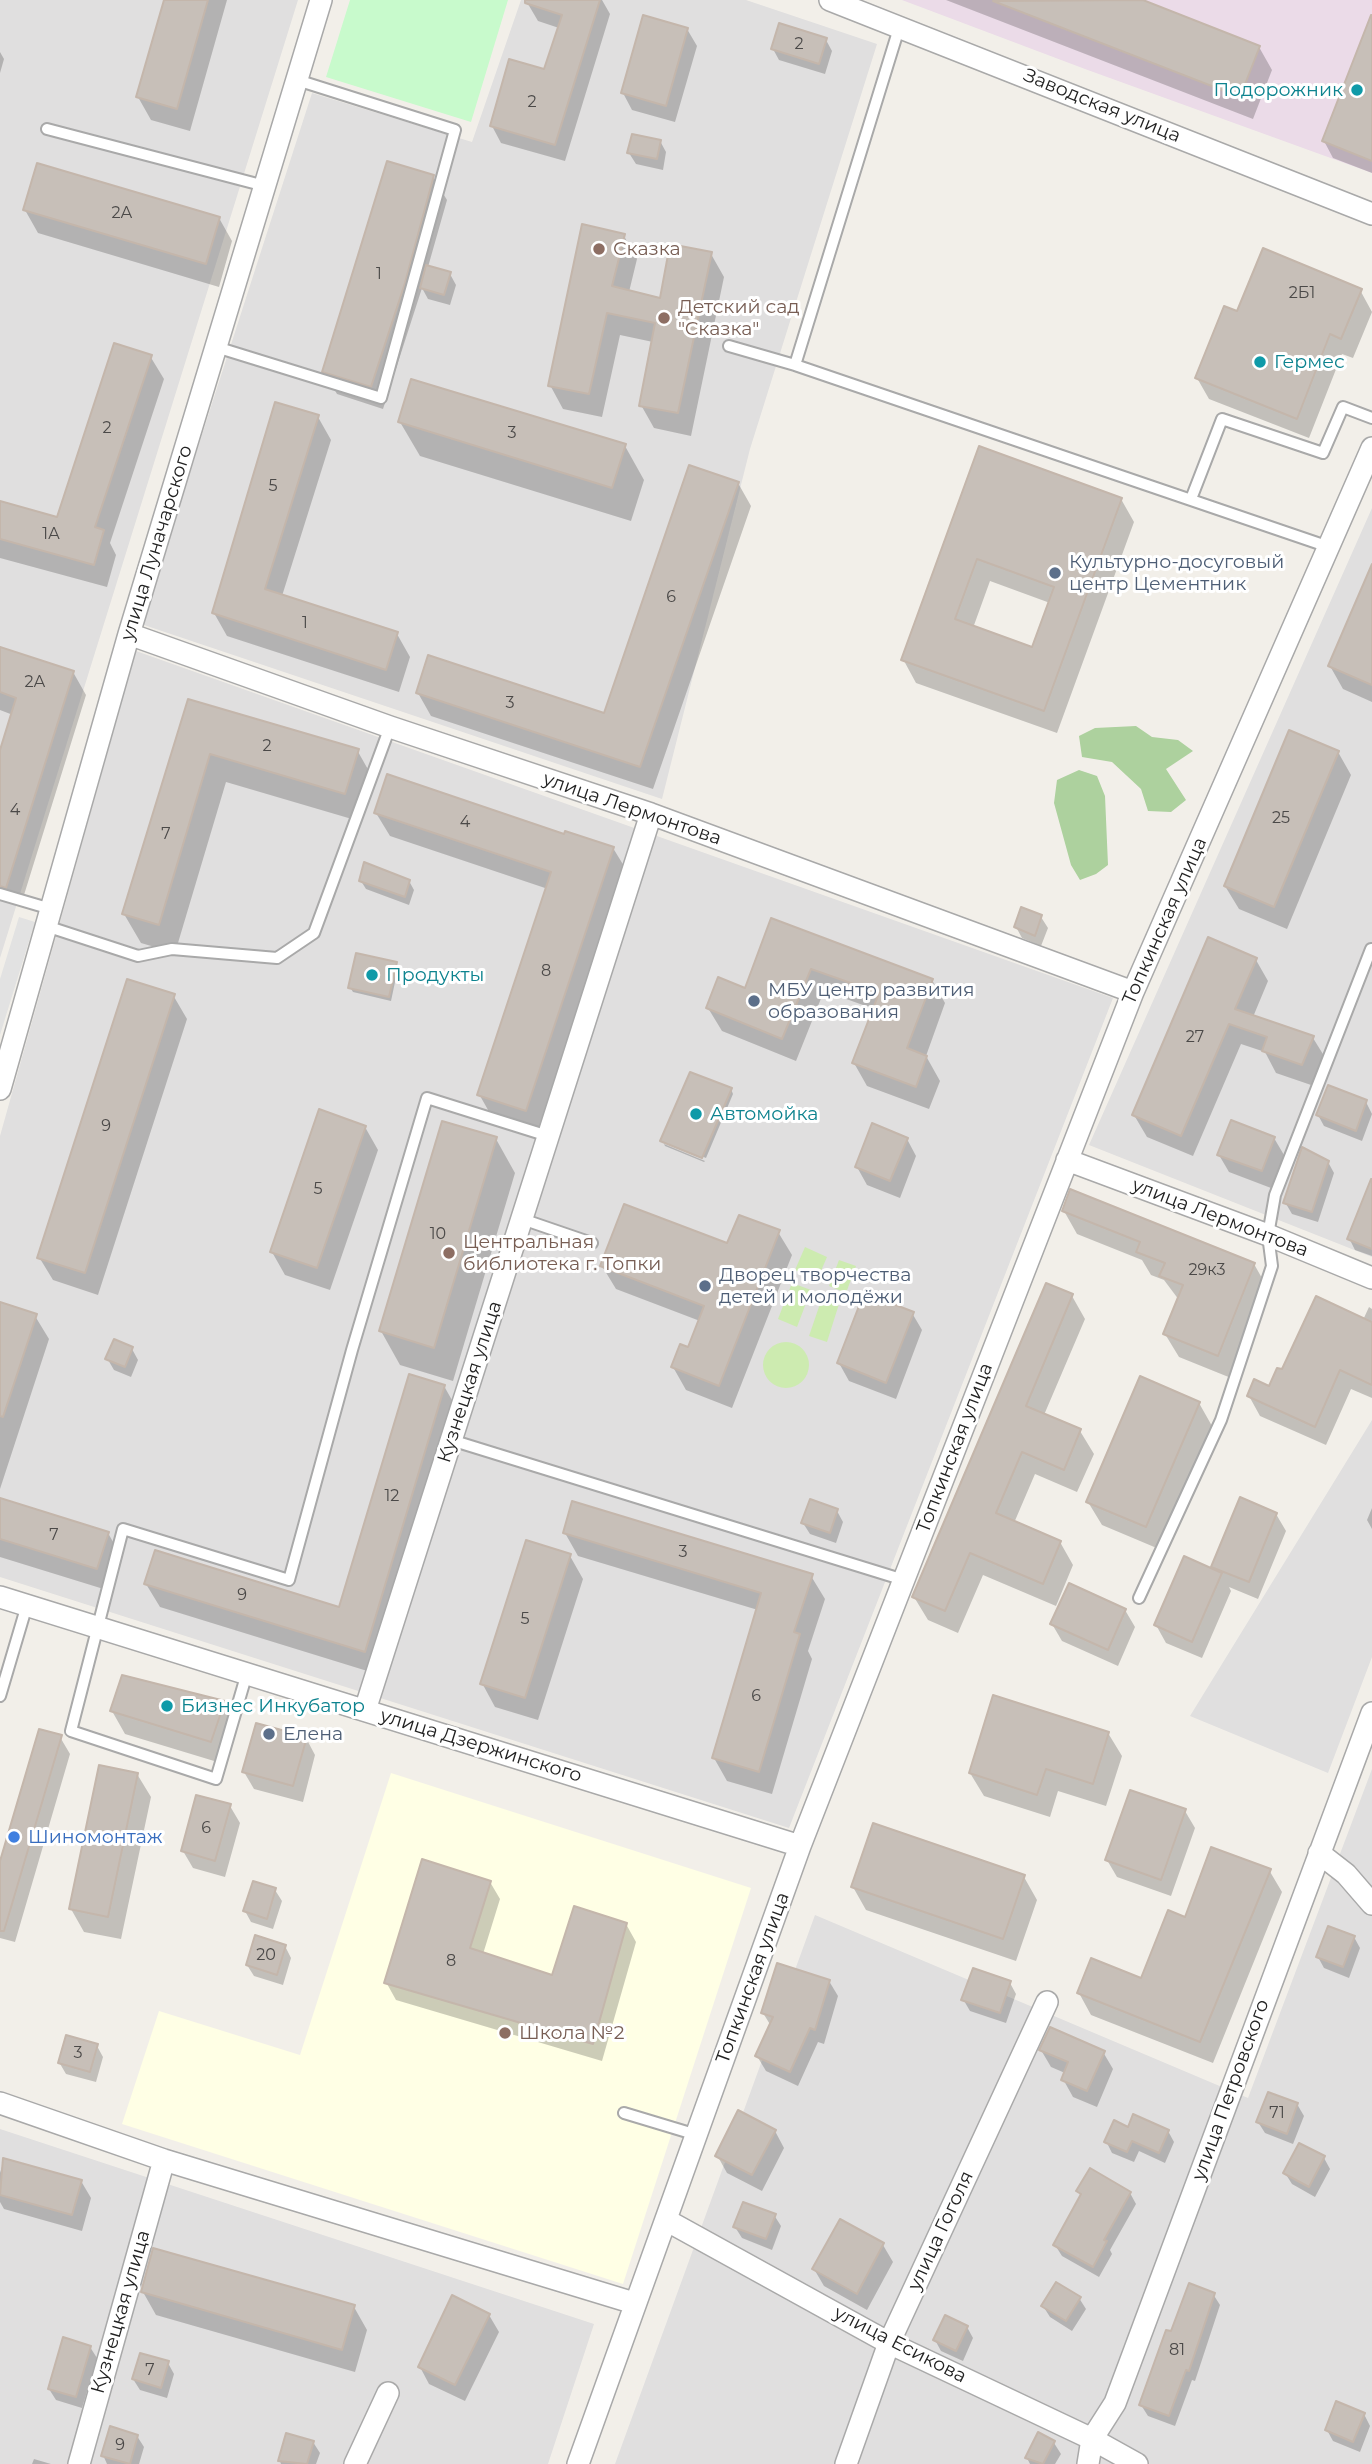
<!DOCTYPE html>
<meta charset="utf-8">
<style>
body{margin:0}
canvas{display:block;background:#f2efe9}
</style>
<canvas width="1372" height="2464"></canvas>
<script>
const ctx = document.querySelector('canvas').getContext('2d');
ctx.lineJoin = 'round';
function paint(path, color) { ctx.fillStyle = color; ctx.fill(path, 'evenodd'); }
const poly = rows => new Path2D(rows.map(r => 'M' + r).join(''));
function strokePath(path, color, width, dash) { ctx.strokeStyle = color; ctx.lineWidth = width; ctx.lineCap = dash ? 'butt' : 'round'; ctx.setLineDash(dash || []); ctx.stroke(path); }
function drawText(font, color, halo, rows, align = 'center') {
  ctx.font = font + ' Montserrat,sans-serif'; ctx.lineWidth = 6; ctx.setLineDash([]); ctx.textBaseline = 'middle'; ctx.strokeStyle = halo; ctx.fillStyle = color; for (const [text, x, y, turn = 0] of rows) {
    ctx.save(); ctx.translate(x, y); ctx.rotate((+turn || 0) * Math.PI / 180); ctx.textAlign = isNaN(turn) ? turn : align; if (halo) ctx.strokeText(text, 0, 0); ctx.fillText(text, 0, 0); ctx.restore();
  }
}
const residential = poly([
 [0,0,298,0,0,958],
 [521,0,746,0,877,44,750,449,662,799,141,624,312,93,472,142],
 [1372,508,1372,1257,1089,1145],
 [136,651,1113,998,789,1828,0,1577,0,1136],
 [1372,1420,1372,1657,1328,1773,1190,1716],
 [1372,1769,1372,2464,615,2464,815,1915,1248,2098],
 [0,2129,594,2324,548,2464,0,2464]
]);
const industrial = poly([
 [902,0,1372,0,1372,173,1085,69]
]);
const education = poly([
 [391,1773,751,1888,623,2284,122,2124,159,2011,300,2055]
]);
const grass = poly([
 [805,1247,827,1257,817,1280,795,1270],
 [839,1260,856,1266,846,1293,829,1286],
 [792,1283,811,1290,797,1327,778,1319],
 [822,1298,839,1304,827,1342,809,1336],
 '763 1365a23 23 0 1 1 46 0a23 23 0 1 1-46 0Z'
]);
const forest = poly([
 [1136,726,1152,737,1178,740,1193,751,1166,769,1186,800,1171,812,1148,811,1141,789,1112,762,1082,757,1079,736,1095,728],
 [1079,770,1097,776,1105,796,1108,865,1096,874,1080,880,1071,865,1054,803,1057,780]
]);
const park = poly([
 [350,0,508,0,471,122,326,77]
]);
const parking = poly([
 [19,917,35,922,0,1035,0,979]
]);
const shadow = poly([
 [165,0,227,0,190,131,151,120,138,97],
 [530,0,602,0,610,14,565,161,501,143,492,126,545,71,559,28,538,21,528,4],
 [946,0,1138,0,1259,47,1272,70,1253,119],
 [687,29,697,46,675,122,632,110,623,93],
 [826,40,832,51,825,74,779,60,773,49],
 [1372,41,1372,173,1333,158,1324,141],
 [0,52,4,59,0,73],
 [660,141,666,152,663,170,636,164,629,153],
 [433,177,447,200,428,267,450,274,456,285,450,305,428,299,422,288,383,409,337,394,324,371],
 [25,210,219,218,232,241,219,287,38,233],
 [624,236,637,259,629,292,661,300,711,254,724,277,691,436,654,428,641,405,653,342,620,335,602,417,563,409,550,385],
 [1360,290,1372,312,1353,358,1342,354,1309,438,1209,399,1197,378],
 [150,356,164,379,110,543,116,555,107,587,0,558,0,503,58,519],
 [276,404,318,417,331,440,282,596,397,634,410,657,399,692,227,636,214,613],
 [400,422,625,446,644,480,631,521,420,456],
 [980,448,1121,499,1134,522,1057,733,916,683,903,659],
 [990,581,1050,603,1033,649,973,628],
 [738,483,751,506,653,789,431,716,418,693,605,715],
 [1372,568,1372,702,1343,689,1330,666],
 [0,649,73,672,86,695,24,895,0,888,0,756,13,715,0,710],
 [189,701,357,750,374,780,362,822,226,782,175,953,141,943,124,914],
 [1338,752,1351,775,1287,929,1239,909,1225,886],
 [376,813,565,836,613,848,627,871,539,1133,492,1117,479,1094,548,889,390,836],
 [361,881,409,881,414,890,409,905,366,889],
 [1041,917,1048,928,1041,946,1022,938,1016,927],
 [772,920,932,980,945,1003,926,1056,940,1081,929,1109,867,1086,854,1063,874,1009,824,991,796,1061,722,1031,708,1008,746,990],
 [1256,960,1268,981,1253,1017,1313,1038,1326,1059,1314,1086,1276,1073,1265,1052,1241,1044,1193,1156,1147,1137,1134,1115],
 [396,964,398,968,391,1001,353,992,350,987],
 [173,995,187,1019,98,1295,53,1280,39,1257],
 [731,1089,733,1094,706,1158,664,1140,664,1143,662,1141],
 [1366,1102,1372,1114,1362,1141,1324,1126,1318,1115],
 [365,1127,378,1150,330,1290,285,1275,272,1252],
 [1274,1138,1284,1155,1271,1188,1229,1172,1219,1155],
 [496,1139,515,1173,453,1381,400,1365,381,1331],
 [907,1139,916,1156,900,1198,867,1185,857,1167],
 [664,1144,705,1161,704,1162,665,1146],
 [1328,1162,1334,1173,1318,1222,1292,1214,1285,1202],
 [1372,1205,1372,1256,1355,1250,1349,1238],
 [1064,1211,1254,1264,1267,1287,1231,1378,1179,1357,1165,1334,1179,1300,1164,1280,1151,1275,1142,1260,1077,1234],
 [778,1232,792,1255,732,1408,686,1390,673,1367,689,1349,700,1321,616,1289,602,1266,728,1246],
 [1072,1296,1085,1319,1044,1415,1080,1431,1094,1454,1077,1492,1035,1474,1014,1523,1060,1542,1073,1565,1056,1606,983,1575,958,1633,928,1620,914,1597],
 [1369,1307,1372,1309,1372,1398,1351,1389,1326,1445,1260,1416,1249,1396,1270,1389,1282,1372,1363,1320],
 [0,1309,35,1316,49,1339,0,1489],
 [912,1313,922,1330,896,1399,849,1381,839,1363],
 [132,1349,138,1360,131,1377,114,1370,107,1358],
 [444,1386,457,1409,377,1674,160,1607,146,1584,340,1609],
 [1199,1403,1212,1426,1159,1549,1102,1525,1088,1502],
 [0,1499,108,1533,121,1556,110,1591,0,1557],
 [1372,1508,1372,1529,1367,1520],
 [837,1511,843,1522,836,1543,810,1534,803,1523],
 [1276,1514,1286,1531,1258,1599,1229,1587,1231,1591,1202,1658,1166,1643,1156,1625,1216,1572,1213,1567],
 [565,1533,811,1576,825,1599,808,1651,812,1659,772,1794,727,1781,714,1758,758,1610,578,1556],
 [570,1556,583,1579,538,1720,495,1707,482,1683],
 [1125,1610,1135,1627,1118,1666,1062,1641,1052,1624],
 [223,1703,237,1726,224,1764,125,1734,112,1711],
 [1108,1733,1122,1756,1106,1806,1058,1791,1050,1817,984,1796,970,1773],
 [60,1737,70,1754,15,1942,0,1938,0,1868],
 [306,1738,315,1755,303,1802,254,1789,244,1772],
 [137,1774,151,1797,121,1939,84,1932,71,1909],
 [230,1806,240,1823,225,1877,193,1868,183,1851],
 [1185,1811,1195,1828,1171,1896,1117,1877,1107,1860],
 [1269,1870,1282,1892,1213,2063,1091,2015,1079,1993,1142,1980,1186,1919],
 [1024,1877,1037,1900,1016,1961,866,1910,853,1887],
 [490,1882,500,1899,483,1954,553,1977,626,1924,636,1942,602,2061,396,2000,386,1982],
 [275,1890,282,1901,273,1929,251,1922,245,1911],
 [1354,1937,1360,1948,1349,1978,1324,1968,1318,1957],
 [285,1946,291,1958,283,1985,254,1976,247,1965],
 [829,1981,838,1996,824,2044,818,2042,798,2086,766,2071,757,2056,771,2026,763,2013],
 [1010,1983,1016,1994,1006,2023,970,2011,963,1999],
 [97,2046,103,2057,96,2082,66,2074,59,2062],
 [1041,2050,1103,2052,1113,2069,1097,2107,1073,2097,1063,2079,1065,2073,1051,2067],
 [1297,2104,1304,2116,1293,2144,1265,2133,1258,2122],
 [775,2131,784,2148,762,2191,727,2173,717,2155],
 [1168,2131,1174,2142,1165,2163,1139,2151,1134,2162,1112,2153,1106,2141],
 [1324,2158,1330,2169,1315,2197,1292,2184,1285,2173],
 [4,2160,81,2181,91,2198,82,2231,4,2209,0,2202,0,2173],
 [1078,2191,1130,2193,1136,2204,1110,2250,1112,2254,1099,2277,1062,2256,1055,2245,1081,2197],
 [774,2215,781,2226,772,2250,742,2238,735,2227],
 [883,2245,893,2262,867,2310,824,2286,814,2269],
 [143,2292,354,2307,367,2330,355,2372,156,2315],
 [1213,2294,1220,2305,1195,2381,1192,2380,1175,2426,1148,2416,1141,2405,1172,2334],
 [1079,2298,1086,2309,1072,2331,1050,2317,1043,2306],
 [489,2315,499,2332,465,2401,429,2384,420,2367],
 [967,2327,973,2338,963,2361,941,2351,935,2340],
 [90,2347,97,2358,82,2408,56,2400,49,2389],
 [168,2363,174,2374,167,2398,140,2390,133,2379],
 [1364,2414,1370,2426,1360,2452,1333,2441,1327,2430],
 [137,2436,144,2447,139,2464,107,2464,103,2455],
 [313,2442,320,2453,316,2464,281,2464,280,2461],
 [1054,2443,1061,2454,1055,2464,1030,2464,1027,2458],
 [34,2459,51,2464,32,2464]
]);
const building = poly([
 [164,0,208,0,177,109,136,97,164,0],
 [525,0,600,0,555,145,490,126,509,59,544,69,562,15,525,3,525,0],
 [1143,0,1260,46,1240,97,993,1,1143,0],
 [643,15,688,28,666,106,621,93,643,15],
 [1371,15,1372,15,1372,161,1322,141,1371,15],
 [779,23,827,38,819,64,771,49,779,23],
 [632,134,661,140,657,159,627,153,632,134],
 [387,161,434,175,405,283,371,387,322,372,387,161],
 [37,163,220,217,206,264,23,210,37,163],
 [582,224,625,234,612,286,660,298,670,244,712,252,678,413,639,406,655,323,607,313,589,394,548,386,582,224],
 [1263,248,1362,289,1341,339,1330,334,1297,419,1195,378,1224,306,1237,311,1263,248],
 [426,265,451,272,444,295,420,288,426,265],
 [114,343,152,355,95,527,104,530,94,565,0,539,0,501,57,517,114,343],
 [411,379,626,444,612,488,398,422,411,379],
 [275,402,319,415,265,589,398,632,386,670,212,613,275,402],
 [979,446,1122,498,1044,711,901,660,979,446],
 [977,559,1054,587,1032,647,955,619,977,559],
 [689,465,739,482,640,767,416,693,428,655,604,713,689,465],
 [1372,564,1372,685,1328,666,1372,564],
 [0,647,74,671,6,888,0,886,0,750,16,698,0,692,0,647],
 [188,699,359,749,345,794,210,754,159,925,122,914,188,699],
 [1289,730,1339,751,1274,907,1224,886,1289,730],
 [387,774,564,834,565,831,614,847,526,1111,477,1095,551,872,374,813,387,774],
 [364,862,410,880,405,897,359,881,364,862],
 [1021,907,1042,915,1035,936,1014,927,1021,907],
 [771,918,933,979,907,1048,927,1056,916,1087,852,1063,879,993,811,969,782,1039,706,1008,718,977,745,988,771,918],
 [1208,937,1257,958,1235,1009,1314,1036,1302,1065,1262,1051,1267,1037,1229,1024,1181,1136,1132,1115,1208,937],
 [356,953,397,962,389,997,348,988,356,953],
 [127,979,175,994,85,1273,37,1258,127,979],
 [690,1072,732,1088,702,1158,660,1141,690,1072],
 [1328,1085,1367,1100,1356,1131,1316,1115,1328,1085],
 [319,1109,366,1126,317,1268,270,1252,319,1109],
 [1231,1120,1275,1137,1262,1171,1217,1155,1231,1120],
 [442,1121,497,1137,434,1348,379,1331,442,1121],
 [872,1123,908,1138,890,1181,855,1167,872,1123],
 [1302,1147,1329,1161,1312,1212,1283,1203,1302,1147],
 [1371,1179,1372,1179,1372,1249,1347,1239,1371,1179],
 [1070,1189,1255,1263,1218,1356,1163,1334,1183,1285,1159,1276,1165,1263,1136,1252,1140,1242,1062,1211,1070,1189],
 [624,1204,727,1243,739,1215,780,1230,719,1386,671,1367,680,1344,688,1347,704,1306,600,1266,624,1204],
 [1046,1283,1073,1294,1026,1406,1081,1429,1064,1470,1022,1452,996,1513,1061,1541,1043,1584,970,1553,945,1611,912,1597,1046,1283],
 [864,1293,914,1312,886,1383,837,1363,864,1293],
 [1316,1296,1372,1322,1372,1385,1340,1370,1315,1427,1247,1396,1254,1379,1269,1386,1277,1368,1282,1369,1316,1296],
 [0,1302,37,1314,3,1417,0,1416,0,1302],
 [114,1339,133,1347,125,1367,105,1359,114,1339],
 [409,1374,445,1385,365,1652,144,1584,155,1550,339,1607,409,1374],
 [1140,1376,1200,1402,1146,1527,1086,1502,1140,1376],
 [1240,1497,1277,1513,1249,1582,1211,1567,1240,1497],
 [0,1498,109,1532,97,1569,0,1539,0,1498],
 [810,1499,838,1509,830,1533,801,1523,810,1499],
 [572,1501,813,1574,794,1632,800,1634,759,1772,712,1758,761,1593,563,1533,572,1501],
 [526,1540,571,1554,525,1698,480,1684,526,1540],
 [1184,1556,1222,1573,1192,1642,1154,1625,1184,1556],
 [1069,1583,1126,1609,1108,1650,1050,1624,1069,1583],
 [122,1675,225,1701,211,1742,110,1711,122,1675],
 [993,1695,1109,1732,1093,1784,1046,1769,1037,1795,969,1773,993,1695],
 [256,1723,307,1737,293,1786,242,1772,256,1723],
 [39,1729,62,1735,4,1931,0,1931,0,1861,39,1729],
 [99,1765,138,1773,108,1917,69,1909,99,1765],
 [1130,1790,1186,1809,1161,1880,1105,1860,1130,1790],
 [196,1795,231,1804,215,1861,181,1851,196,1795],
 [873,1823,1025,1875,1003,1939,851,1887,873,1823],
 [1211,1847,1271,1869,1200,2042,1077,1993,1091,1958,1141,1978,1168,1910,1185,1917,1211,1847],
 [422,1859,491,1881,470,1948,552,1975,574,1906,627,1923,593,2044,384,1983,422,1859],
 [253,1881,276,1888,267,1919,243,1911,253,1881],
 [1328,1926,1355,1936,1343,1967,1316,1957,1328,1926],
 [255,1935,286,1945,277,1975,246,1965,255,1935],
 [777,1963,830,1980,815,2030,810,2028,790,2072,755,2056,773,2017,761,2013,777,1963],
 [973,1968,1011,1981,1000,2013,961,2000,973,1968],
 [1050,2027,1105,2051,1087,2091,1061,2080,1068,2062,1039,2050,1050,2027],
 [66,2035,98,2044,90,2072,58,2063,66,2035],
 [1268,2092,1298,2103,1287,2134,1256,2122,1268,2092],
 [738,2110,776,2130,752,2175,715,2156,738,2110],
 [1133,2114,1169,2130,1159,2153,1132,2141,1127,2152,1104,2142,1114,2120,1128,2127,1133,2114],
 [1299,2143,1325,2156,1309,2187,1283,2173,1299,2143],
 [3,2158,82,2180,72,2215,0,2195,3,2158],
 [1090,2168,1131,2192,1104,2240,1107,2241,1093,2267,1053,2245,1081,2194,1076,2191,1090,2168],
 [743,2202,776,2214,766,2239,733,2227,743,2202],
 [840,2219,884,2243,857,2294,812,2269,840,2219],
 [153,2248,355,2305,342,2350,141,2292,153,2248],
 [1056,2282,1081,2297,1066,2321,1041,2306,1056,2282],
 [1189,2283,1215,2293,1189,2371,1186,2370,1169,2416,1139,2405,1166,2330,1171,2331,1189,2283],
 [452,2295,490,2314,455,2385,418,2367,452,2295],
 [945,2315,968,2326,956,2351,933,2340,945,2315],
 [63,2337,91,2346,76,2397,48,2389,63,2337],
 [140,2353,169,2361,161,2388,132,2379,140,2353],
 [1336,2401,1365,2413,1353,2442,1325,2430,1336,2401],
 [110,2426,138,2435,130,2464,101,2456,110,2426],
 [1038,2432,1055,2441,1043,2464,1025,2458,1038,2432],
 [286,2433,314,2441,307,2464,278,2461,286,2433]
]);
const lane = poly([
 [900,25,795,365,1329,547],
 [47,129,265,186],
 [729,346,795,365],
 [216,347,381,398,455,130,297,80],
 [1191,499,1222,419,1323,453,1343,407,1372,418],
 [0,894,51,909],
 [46,926,138,956,172,949,277,958,314,933,390,727],
 [522,1219,592,1243],
 [451,1440,904,1580],
 [1139,1598,1221,1420,1272,1266,1268,1235,1275,1195,1371,949],
 [247,1673,216,1779,71,1731,123,1529,289,1580,352,1350,427,1098,548,1136],
 [0,1696,27,1605],
 [624,2113,697,2135]
]);
const street = poly([
 [830,0,1372,214],
 [129,634,390,727,651,814,1133,992],
 [0,1089,129,634,321,0],
 [1067,1160,1268,1235,1372,1278],
 [0,1597,800,1846],
 [365,1710,651,814],
 [1319,1853,1346,1874,1372,1904],
 [0,2103,164,2160,634,2303],
 [666,2220,889,2343,1092,2439,1137,2464],
 [79,2464,164,2160],
 [355,2464,388,2393],
 [578,2464,800,1846,1133,992,1372,448],
 [846,2464,889,2343,1047,2002],
 [1088,2464,1092,2439,1115,2403,1372,1713]
]);
const markers = [
 [1357,90,7,"#0f9aa8"],
 [599,249,7,"#8d6e63"],
 [664,318,7,"#8d6e63"],
 [1260,362,7,"#0f9aa8"],
 [1055,573,7,"#5c6f8a"],
 [372,975,7,"#0f9aa8"],
 [754,1001,7,"#5c6f8a"],
 [696,1114,7,"#0f9aa8"],
 [449,1253,7,"#8d6e63"],
 [705,1286,7,"#5c6f8a"],
 [167,1706,7,"#0f9aa8"],
 [269,1734,7,"#5c6f8a"],
 [14,1837,7,"#3f7fe0"],
 [505,2033,7,"#8d6e63"]
];
const numberNames = [
 ["2",799,44],
 ["2",532,102],
 ["2А",122,213],
 ["1",379,274],
 ["2Б1",1302,293],
 ["2",107,428],
 ["3",512,433],
 ["5",273,486],
 ["1А",51,534],
 ["6",671,597],
 ["1",305,623],
 ["2А",35,682],
 ["3",510,703],
 ["2",267,746],
 ["4",15,810],
 ["25",1281,818],
 ["4",465,822],
 ["7",166,834],
 ["8",546,971],
 ["27",1195,1037],
 ["9",106,1126],
 ["5",318,1189],
 ["10",438,1234],
 ["29к3",1207,1270],
 ["12",392,1496],
 ["7",54,1535],
 ["3",683,1552],
 ["9",242,1595],
 ["5",525,1619],
 ["6",756,1696],
 ["6",206,1828],
 ["20",266,1955],
 ["8",451,1961],
 ["3",78,2053],
 ["71",1277,2113],
 ["81",1177,2350],
 ["7",150,2370],
 ["9",120,2445]
];
const cultureNames = [
 ["Подорожник",1343,90,"right"],
 ["Гермес",1274,362],
 ["Продукты",386,975],
 ["Автомойка",710,1114],
 ["Бизнес Инкубатор",181,1706]
];
const streetNames = [
 ["Заводская улица",1102,106,22],
 ["улица Луначарского",157,543,-73],
 ["улица Лермонтова",632,809,19],
 ["Топкинская улица",1165,921,-66],
 ["улица Лермонтова",1220,1218,21],
 ["Кузнецкая улица",470,1382,-72],
 ["Топкинская улица",955,1448,-69],
 ["улица Дзержинского",481,1746,17],
 ["Топкинская улица",753,1978,-70],
 ["улица Петровского",1231,2090,-70],
 ["улица Гоголя",941,2231,-65],
 ["Кузнецкая улица",121,2312,-74],
 ["улица Есикова",900,2345,27]
];
const educationNames = [
 ["Сказка",613,249],
 ["Детский сад",678,307],
 ["\"Сказка\"",678,329],
 ["Центральная",463,1242],
 ["библиотека г. Топки",463,1264],
 ["Школа №2",519,2033]
];
const serviceNames = [
 ["Культурно-досуговый",1069,562],
 ["центр Цементник",1069,584],
 ["МБУ центр развития",768,990],
 ["образования",768,1012],
 ["Дворец творчества",719,1275],
 ["детей и молодёжи",719,1297],
 ["Елена",283,1734]
];
const shopNames = [
 ["Шиномонтаж",28,1837]
];
paint(residential, '#e0dfdf');
paint(industrial, '#ebdbe8');
paint(education, '#ffffe5');
paint(grass, '#cdebb0');
paint(forest, '#add19e');
paint(park, '#c8facc');
paint(parking, '#e2e2e2');
paint(shadow, '#0003');
paint(building, '#c7bfb8');
strokePath(building, '#c4b6ab', 2);
strokePath(lane, '#a9a9a9', 14);
strokePath(street, '#a9a9a9', 24);
strokePath(lane, '#fff', 10);
strokePath(street, '#fff', 21);
for (const [x, y, r, color] of markers) { const dot = new Path2D(); dot.arc(x, y, r, 0, 2 * Math.PI); ctx.fillStyle = color; ctx.fill(dot); strokePath(dot, '#fff', 2.5); }
drawText('16px', '#4b4948', null, numberNames);
drawText('19px', '#0d838f', '#fff', cultureNames, 'left');
drawText('19px', '#222', '#fff', streetNames);
drawText('19px', '#785e54', '#fff', educationNames, 'left');
drawText('19px', '#4e5e75', '#fff', serviceNames, 'left');
drawText('19px', '#366cbe', '#fff', shopNames, 'left');
</script>
